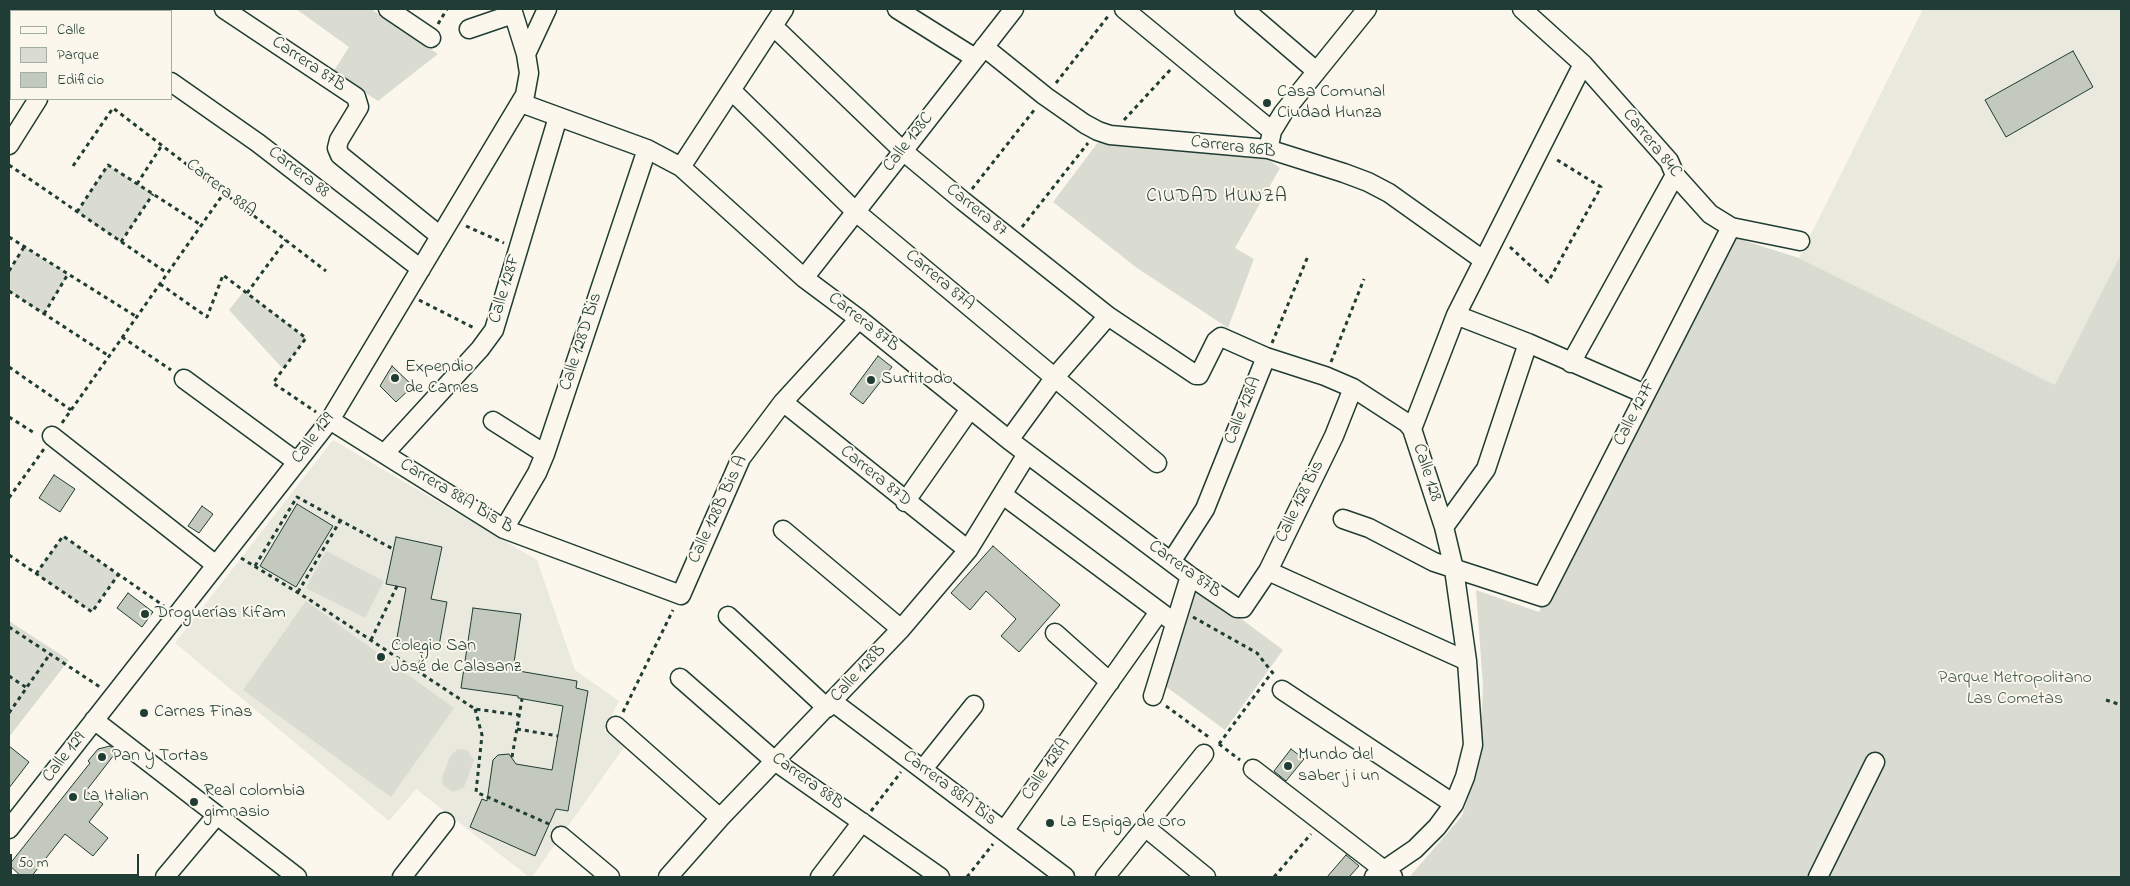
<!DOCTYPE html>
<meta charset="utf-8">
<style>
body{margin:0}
#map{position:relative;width:2130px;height:886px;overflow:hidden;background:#fbf7ec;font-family:"Indie Flower",sans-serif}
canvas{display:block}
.frame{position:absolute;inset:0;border:10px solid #1f3d34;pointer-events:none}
.legend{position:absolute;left:10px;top:10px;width:162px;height:90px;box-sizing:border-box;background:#fbf7ec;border:1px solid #a3ada2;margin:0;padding:6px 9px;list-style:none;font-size:15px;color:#1f3d34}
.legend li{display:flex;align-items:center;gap:10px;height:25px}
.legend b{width:25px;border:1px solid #a3ada2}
.scale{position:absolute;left:10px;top:854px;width:129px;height:22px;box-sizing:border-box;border:2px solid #1f3d34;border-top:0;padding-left:6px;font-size:15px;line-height:18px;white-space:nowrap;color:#1f3d34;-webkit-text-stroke:4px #fbf7ec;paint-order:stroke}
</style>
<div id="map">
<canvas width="2130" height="886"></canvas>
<div class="frame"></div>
<ul class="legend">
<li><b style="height:6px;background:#fbf7ec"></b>Calle</li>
<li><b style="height:14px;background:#dbdcd1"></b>Parque</li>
<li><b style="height:14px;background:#c4c9be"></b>Edificio</li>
</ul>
<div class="scale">50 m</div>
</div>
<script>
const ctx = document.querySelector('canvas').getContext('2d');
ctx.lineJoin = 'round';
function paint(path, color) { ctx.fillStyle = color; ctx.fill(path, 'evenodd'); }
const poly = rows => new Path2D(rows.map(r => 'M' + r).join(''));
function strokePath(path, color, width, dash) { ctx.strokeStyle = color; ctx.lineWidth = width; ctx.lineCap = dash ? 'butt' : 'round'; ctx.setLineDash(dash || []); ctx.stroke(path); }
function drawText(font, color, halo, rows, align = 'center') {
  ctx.font = font + ' "Indie Flower",sans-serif'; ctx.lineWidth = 4; ctx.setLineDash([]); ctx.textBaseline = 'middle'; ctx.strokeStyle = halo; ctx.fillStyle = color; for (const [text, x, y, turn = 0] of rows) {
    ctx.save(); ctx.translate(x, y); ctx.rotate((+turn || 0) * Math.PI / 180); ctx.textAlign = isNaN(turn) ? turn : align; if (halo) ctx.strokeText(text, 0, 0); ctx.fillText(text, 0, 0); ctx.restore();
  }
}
const built = poly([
 [1923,9,2121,9,2121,254,2056,386,1799,258],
 [333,440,537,560,575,670,619,701,604,731,625,746,532,877,529,877,416,789,389,821,175,643]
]);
const green = poly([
 [296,9,371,9,438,54,378,101,333,72,349,47],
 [1099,141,1265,157,1280,168,1235,248,1254,259,1228,328,1137,268,1053,202],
 [108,165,153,194,121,242,77,212],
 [1723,234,1799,258,2055,385,2121,254,2121,877,1414,877,1411,875,1462,816,1480,758,1483,686,1476,590,1539,612],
 [24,247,68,274,44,314,9,291,9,271],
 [244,291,306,338,283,369,229,310],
 [63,536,118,575,92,612,36,574],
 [326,551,384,581,365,618,306,588],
 [1193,583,1283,650,1225,730,1161,683],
 [306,601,454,708,391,797,243,690],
 [9,621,69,660,9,737],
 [458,749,467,750,474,760,464,787,453,792,443,785,442,777,451,755]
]);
const building = poly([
 [2073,51,2093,87,2006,137,1985,100,2073,51],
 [878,356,892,367,863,404,850,394,878,356],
 [392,366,413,386,396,402,380,386,392,366],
 [54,475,75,489,60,512,39,498,54,475],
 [297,504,333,526,296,587,260,566,297,504],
 [202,506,213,514,199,533,188,526,202,506],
 [396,537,442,547,431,599,447,602,438,651,396,643,406,588,386,584,396,537],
 [993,546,1060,605,1019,652,1001,636,1016,619,986,591,970,610,951,593,993,546],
 [128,593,153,612,142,627,117,608,128,593],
 [473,608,521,614,513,670,577,681,576,688,588,691,568,811,556,809,535,856,470,827,482,799,487,801,493,760,498,755,509,754,516,764,552,770,563,706,518,698,518,696,461,688,473,608],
 [9,746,29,762,9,788,9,746],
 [110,746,117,751,86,791,103,804,89,822,108,838,93,856,65,834,31,877,22,877,9,865,90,763,88,761,98,749,110,746],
 [1291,749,1304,759,1286,781,1274,771,1291,749],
 [1346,855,1359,866,1349,877,1327,877,1346,855]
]);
const path = poly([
 [54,9,60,11],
 [84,11,85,9],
 [438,24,447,9],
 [1056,83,1109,15],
 [1124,120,1171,69],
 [9,165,167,273],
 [73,166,113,108,326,271],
 [137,184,162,145],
 [972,189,1035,109],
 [77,212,108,165,201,225],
 [466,226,504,243],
 [1022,227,1088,143],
 [9,237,137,317],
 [121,242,153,194],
 [1510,247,1548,282,1601,187,1554,158],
 [9,271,24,247],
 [160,284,207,317,223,275,306,338,273,383,316,412],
 [9,291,109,356],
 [247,293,286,240],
 [419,300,476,329],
 [44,314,68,274],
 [122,337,171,370],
 [1272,343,1308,256],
 [1331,362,1364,279],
 [9,367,71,410],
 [9,417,36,434],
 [62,423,224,193],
 [9,498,44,449],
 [9,555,92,612,118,575],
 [241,558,310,600,475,709,519,715],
 [255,566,297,497,393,549],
 [36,574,63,536,164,606],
 [298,592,340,521],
 [1193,617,1257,653,1275,676],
 [9,627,100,687],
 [371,640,397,586],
 [419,672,422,648],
 [9,676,27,688],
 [2106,700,2121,705],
 [1166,706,1210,738],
 [475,709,482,735,476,792,549,824],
 [623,712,673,610],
 [9,713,50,654],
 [517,729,558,736],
 [1219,744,1240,760],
 [1219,744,1273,671],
 [512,757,522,699],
 [871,811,901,772],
 [967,877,993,844],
 [1274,877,1311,834]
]);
const minor = poly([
 [224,9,356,97,359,107,339,140,337,148,340,155,440,236],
 [388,9,431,38],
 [897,9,975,58],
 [1124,9,1272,131],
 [1244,9,1315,70],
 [1522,9,1583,64,1669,161,1675,175,1710,214,1731,227,1800,241],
 [773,26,903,151,963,201,1108,316,1196,375,1199,375,1216,341,1221,337,1266,357,1325,376,1353,388,1407,423,1412,429],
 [469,29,513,14],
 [984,47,1045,96,1085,124,1098,131,1110,135,1268,149,1344,173,1368,182,1389,193,1483,260],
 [526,54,547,9],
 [9,64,11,65],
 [171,82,258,143,421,269],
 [731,90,856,212,1157,463],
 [521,103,647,149,681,167,804,278,859,319,1009,440,1190,576,1237,608,1243,608,1268,571,1334,436,1353,388],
 [1270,141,1272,131,1283,113,1367,9],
 [9,145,38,99],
 [681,167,784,9],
 [804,278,1014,9],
 [1456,315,1528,343,1645,394],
 [1571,363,1675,175],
 [184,379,297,462],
 [783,402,968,550],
 [330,420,504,529,681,595,741,458,783,402,859,319],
 [493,421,545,454],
 [52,436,216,565],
 [1009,440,1055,377,1108,316],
 [384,454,480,349,494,330,558,117],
 [1003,495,1175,623],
 [905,502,970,409],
 [1343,519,1369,528,1434,562,1542,597,1731,227],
 [1444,527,1486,469,1528,343],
 [504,529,537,473,545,454,647,149],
 [783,530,901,629],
 [1171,562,1205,509,1266,357],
 [1268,571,1467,661],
 [728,616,827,708],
 [1055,633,1110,682],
 [680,678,776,762,940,877],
 [1282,690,1454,804],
 [1153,696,1190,576],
 [833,702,1065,877],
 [94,720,297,877],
 [616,726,720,818],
 [923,769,974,705],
 [1253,769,1393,877],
 [1145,827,1206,877],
 [9,829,330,420,525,95,529,73,526,54,512,9],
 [1004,831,1159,612],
 [561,836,610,877],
 [165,877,217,815],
 [402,877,445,822],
 [668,877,720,818,901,629,968,550,1027,454],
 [820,877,862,822],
 [1105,877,1204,754],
 [1374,877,1415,849,1437,827,1454,804,1465,777,1473,745,1467,661,1454,569,1444,527,1412,429,1456,315,1583,64],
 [1818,877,1875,762]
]);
const markers = [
 [1267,103,5,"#1f3d34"],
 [395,378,5,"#1f3d34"],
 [871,380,5,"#1f3d34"],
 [145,614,5,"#1f3d34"],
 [381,657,5,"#1f3d34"],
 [144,713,5,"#1f3d34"],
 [102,757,5,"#1f3d34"],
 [1288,766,5,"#1f3d34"],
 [73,797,5,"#1f3d34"],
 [194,802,5,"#1f3d34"],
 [1050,823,5,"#1f3d34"]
];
const streetNames = [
 ["Carrera 87B",308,65,34],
 ["Calle 128C",909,143,-52],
 ["Carrera 84C",1651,144,51],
 ["Carrera 86B",1233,148,7],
 ["Carrera 88",298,173,38],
 ["Carrera 88A",220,189,38],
 ["Carrera 87",976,211,39],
 ["Carrera 87A",939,281,40],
 ["Calle 128F",506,289,-73],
 ["Carrera 87B",863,323,38],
 ["Calle 128D Bis",582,342,-72],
 ["Calle 128A",1244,411,-68],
 ["Calle 127F",1636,413,-63],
 ["Calle 129",314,439,-53],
 ["Calle 128",1426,473,72],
 ["Carrera 87D",875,477,39],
 ["Carrera 88A Bis B",456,497,31],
 ["Calle 128 Bis",1301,502,-64],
 ["Calle 128B Bis A",719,510,-65],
 ["Carrera 87B",1184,570,36],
 ["Calle 128B",859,674,-47],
 ["Calle 129",65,758,-52],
 ["Calle 128A",1047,770,-55],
 ["Carrera 88B",807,782,36],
 ["Carrera 88A Bis",949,789,37]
];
const poiNames = [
 ["Casa Comunal",1277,93],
 ["Ciudad Hunza",1277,114],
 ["Expendio",405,368],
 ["de Carnes",405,389],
 ["Surtitodo",881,380],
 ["Droguerías Kifam",155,614],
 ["Colegio San",391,647],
 ["José de Calasanz",391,668],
 ["Carnes Finas",154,713],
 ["Mundo del",1298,756],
 ["saber j i un",1298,777],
 ["Pan y Tortas",112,757],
 ["Real colombia",204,792],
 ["gimnasio",204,813],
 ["La Italian",83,797],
 ["La Espiga de Oro",1060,823]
];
const parkNames = [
 ["Parque Metropolitano",2015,679],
 ["Las Cometas",2015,700]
];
const neighbourhoodNames = [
 ["CIUDAD HUNZA",1217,198]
];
paint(built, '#eae9de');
paint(green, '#dbdcd1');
paint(building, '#c4c9be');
strokePath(building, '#1f3d34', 1);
strokePath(minor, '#1f3d34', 21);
strokePath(path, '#1f3d34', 3, [4, 4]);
strokePath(minor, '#fbf7ec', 18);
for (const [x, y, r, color] of markers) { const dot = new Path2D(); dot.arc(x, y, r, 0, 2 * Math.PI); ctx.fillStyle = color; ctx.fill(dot); strokePath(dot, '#fbf7ec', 2); }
drawText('18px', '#1f3d34', '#fbf7ec', streetNames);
drawText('18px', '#1f3d34', '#fbf7ec', poiNames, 'left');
drawText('18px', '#455d53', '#fbf7ec', parkNames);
ctx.letterSpacing = '1px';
drawText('19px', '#1f3d34', '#fbf7ec', neighbourhoodNames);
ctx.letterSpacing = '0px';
</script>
